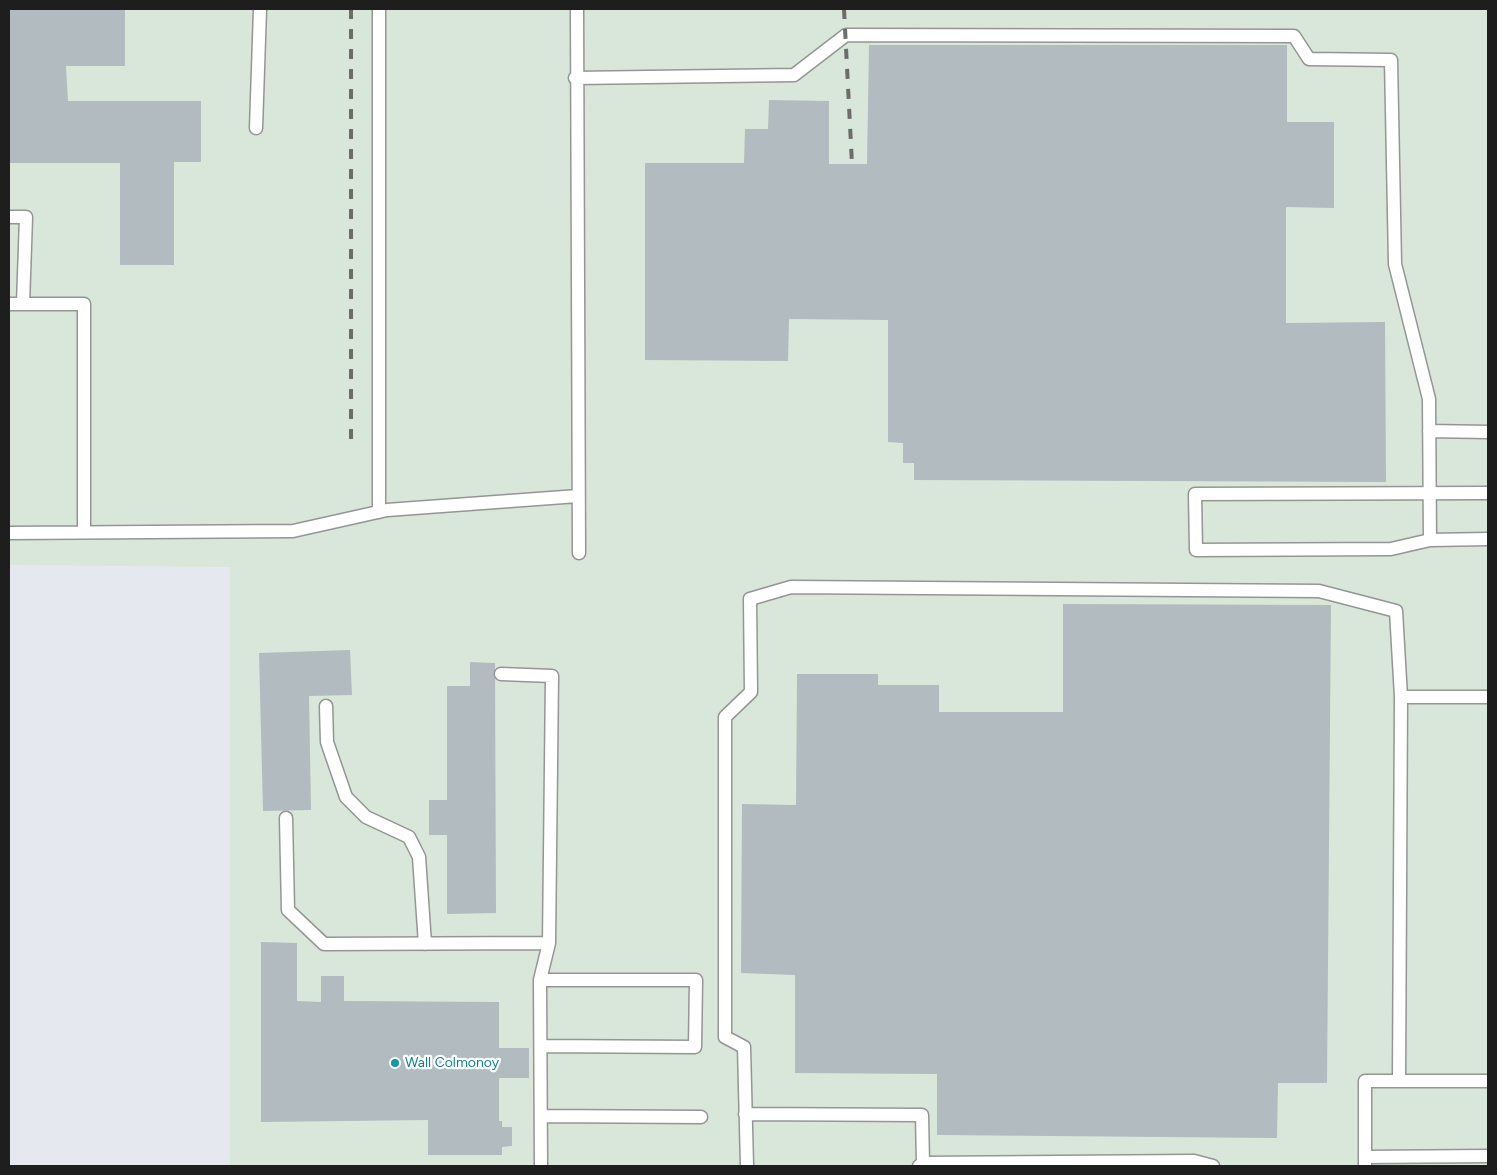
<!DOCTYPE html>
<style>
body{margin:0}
#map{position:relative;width:1497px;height:1175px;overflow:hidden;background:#e5e9ef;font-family:Figtree,sans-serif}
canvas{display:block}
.frame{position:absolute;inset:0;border:10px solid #1e1e1e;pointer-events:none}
</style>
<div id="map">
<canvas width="1497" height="1175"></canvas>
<div class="frame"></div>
</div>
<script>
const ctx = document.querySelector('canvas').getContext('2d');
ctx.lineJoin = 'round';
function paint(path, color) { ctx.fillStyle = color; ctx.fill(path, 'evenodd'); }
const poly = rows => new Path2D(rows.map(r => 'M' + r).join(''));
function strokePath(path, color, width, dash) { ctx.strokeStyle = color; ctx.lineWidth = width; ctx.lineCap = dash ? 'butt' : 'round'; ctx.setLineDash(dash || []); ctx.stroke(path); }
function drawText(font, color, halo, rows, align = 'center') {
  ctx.font = font + ' Figtree,sans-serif'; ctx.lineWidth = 4.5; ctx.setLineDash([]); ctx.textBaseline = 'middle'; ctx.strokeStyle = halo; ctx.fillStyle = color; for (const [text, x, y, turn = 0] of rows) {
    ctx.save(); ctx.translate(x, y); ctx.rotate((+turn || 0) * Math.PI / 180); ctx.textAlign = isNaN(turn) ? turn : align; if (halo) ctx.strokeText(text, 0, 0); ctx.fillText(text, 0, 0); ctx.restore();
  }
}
const industrial = poly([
 [9,9,1488,9,1488,1166,230,1166,230,567,9,565]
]);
const building = poly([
 [9,9,125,9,125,66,66,66,68,101,201,101,201,162,174,162,174,265,120,265,120,163,9,163],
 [869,45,1287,45,1287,122,1334,122,1334,208,1286,207,1286,323,1385,322,1386,482,914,480,914,463,903,463,903,443,888,442,888,320,789,319,788,361,645,360,645,163,744,163,745,129,768,129,769,100,829,101,829,164,867,164],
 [1063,604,1331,605,1327,1083,1278,1083,1277,1138,937,1135,937,1074,795,1073,795,975,741,973,742,804,796,805,797,674,878,674,878,685,939,685,939,712,1063,712],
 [350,650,352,695,309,696,311,810,263,811,259,653],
 [470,662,495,663,496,913,447,914,447,835,429,835,429,800,447,800,447,686,470,686],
 [261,942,297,943,297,1001,321,1002,321,976,344,976,344,1001,499,1002,499,1048,529,1048,529,1078,499,1078,499,1121,502,1121,502,1127,512,1127,512,1146,502,1147,502,1155,428,1155,428,1120,261,1122]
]);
const service = poly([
 [577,9,579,553],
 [575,78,794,75,846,35,1294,36,1309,59,1391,60,1395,264,1429,399,1430,540],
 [256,128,260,9],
 [9,217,26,217,23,304],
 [9,304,84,304,84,532],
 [1429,431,1488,432],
 [1488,493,1195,494,1196,550,1391,549,1430,540,1488,539],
 [379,512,379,9],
 [9,533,293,531,387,510,578,496],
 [501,674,552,676,549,943,540,980,541,1166],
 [326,706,327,742,346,797,366,817,409,837,419,857,425,944],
 [286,818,288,910,324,944,549,943],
 [540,980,696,980,695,1047,541,1046],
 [1399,1081,1401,697,1488,697],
 [745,1114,922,1115,923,1163,919,1166],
 [541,1116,701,1117],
 [1365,1157,1488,1156],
 [923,1163,1194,1161,1213,1166],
 [747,1166,744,1047,725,1037,725,717,751,692,750,599,791,587,1319,591,1396,611,1401,697],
 [1365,1166,1365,1081,1488,1081]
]);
const rail = poly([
 [351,9,351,444],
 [844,9,852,164]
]);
const markers = [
 [395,1063,5,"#0f9aa8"]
];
const cultureNames = [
 ["Wall Colmonoy",405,1063]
];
paint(industrial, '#d8e7d9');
paint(building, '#b2bbbf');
strokePath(service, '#959595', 15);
strokePath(service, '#fff', 12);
strokePath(rail, '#6c6c6c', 4, [10, 10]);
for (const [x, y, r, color] of markers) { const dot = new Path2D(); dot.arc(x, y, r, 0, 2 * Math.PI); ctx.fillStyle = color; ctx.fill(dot); strokePath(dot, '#fff', 2); }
drawText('14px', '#0d838f', '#fff', cultureNames, 'left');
</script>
